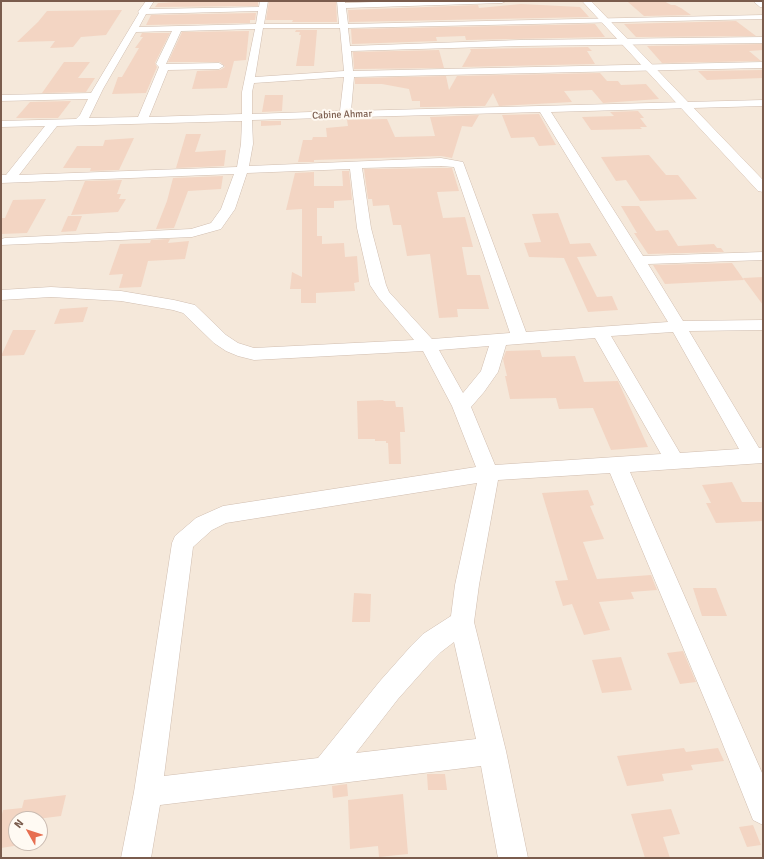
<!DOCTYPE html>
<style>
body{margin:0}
#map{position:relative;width:764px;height:859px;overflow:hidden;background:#fdf6ec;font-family:Signika,sans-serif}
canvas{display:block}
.frame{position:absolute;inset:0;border:2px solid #7a5c4d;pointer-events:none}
.north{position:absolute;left:8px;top:811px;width:40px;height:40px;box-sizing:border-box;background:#fffaf3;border:1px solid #cabbb1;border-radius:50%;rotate:309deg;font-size:11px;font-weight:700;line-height:16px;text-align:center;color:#7a5c4d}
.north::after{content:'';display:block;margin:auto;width:14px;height:18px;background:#e76f51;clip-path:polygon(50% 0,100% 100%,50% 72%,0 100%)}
</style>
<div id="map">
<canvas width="764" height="859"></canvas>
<div class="frame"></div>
<div class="north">N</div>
</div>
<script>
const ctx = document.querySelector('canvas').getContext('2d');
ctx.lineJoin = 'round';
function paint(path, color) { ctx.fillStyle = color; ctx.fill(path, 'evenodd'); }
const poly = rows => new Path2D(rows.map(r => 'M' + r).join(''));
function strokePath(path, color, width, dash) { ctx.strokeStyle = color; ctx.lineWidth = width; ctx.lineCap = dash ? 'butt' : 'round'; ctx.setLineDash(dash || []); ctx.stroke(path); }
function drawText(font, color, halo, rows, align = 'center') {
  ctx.font = font + ' Signika,sans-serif'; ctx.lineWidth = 4; ctx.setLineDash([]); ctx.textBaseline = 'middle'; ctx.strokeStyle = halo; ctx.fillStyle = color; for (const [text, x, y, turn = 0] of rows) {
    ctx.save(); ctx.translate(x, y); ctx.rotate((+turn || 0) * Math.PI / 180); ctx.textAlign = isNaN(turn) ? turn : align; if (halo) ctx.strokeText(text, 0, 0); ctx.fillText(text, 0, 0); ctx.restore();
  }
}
const residential = poly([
 [1,1,763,1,763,858,1,858],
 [16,819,40,819,40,843,16,843]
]);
const building = poly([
 [192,1,258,1,258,6,155,7,158,3],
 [269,1,336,1,337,22,292,22,293,20,266,20],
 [664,1,671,5,675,5,681,8,691,15,644,16,628,2],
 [521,4,580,7,589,17,349,22,348,10,478,5,479,8],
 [122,10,106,35,81,37,73,47,50,48,55,41,17,42,38,22,47,11],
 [256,13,255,20,250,20,250,23,146,25,151,15],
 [736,21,756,36,636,37,624,24],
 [595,24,605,37,466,40,465,36,436,37,437,41,352,44,351,29],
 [296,30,317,30,314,66,296,66,301,35,299,35,300,32,295,32],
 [249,31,246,60,234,61,227,88,192,89,197,71,220,70,225,67,220,62,168,62,182,32],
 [142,33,170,33,155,63,157,67,146,93,112,94,118,77,122,77,139,48,135,48,143,37,140,37],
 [763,44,763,50,749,51,761,61,662,63,647,46],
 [588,47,592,51,587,51,595,64,462,67,471,51,470,49],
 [439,50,444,68,354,69,353,52],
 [64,62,90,62,78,78,95,78,86,92,42,93],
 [763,70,763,78,707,80,698,71],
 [600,73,607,81,618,81,621,85,646,84,659,99,603,103,592,90,564,91,572,102,499,106,493,93,485,106,427,107,420,107,420,101,412,101,409,89,382,84,355,84,355,78,446,76,449,90,457,76],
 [265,95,283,95,282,111,262,112],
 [71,101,58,118,16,118,30,102],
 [638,111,644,118,640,118,647,127,640,127,642,129,591,130,582,117,614,116,610,112],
 [539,114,556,145,539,146,534,137,511,138,502,115],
 [479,115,472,127,462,126,452,158,441,156,314,160,314,162,298,162,303,140,312,140,313,137,327,137,326,128,348,126,347,120,387,119,395,137,435,136,430,117],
 [261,121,281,121,281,125,261,126],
 [186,134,201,134,195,152,226,150,224,166,176,168],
 [134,138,119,170,90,171,91,168,63,168,77,146,103,146,105,140],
 [649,155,666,175,678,175,697,199,640,201,626,180,616,181,601,157],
 [441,168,452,168,459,191,437,192,443,218,465,217,473,247,462,247,467,275,480,275,489,309,457,309,458,317,439,318,430,254,407,256,401,225,393,225,389,205,373,206,372,199,368,199,364,169],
 [342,171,349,171,352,200,334,201,334,208,317,208,317,236,322,236,322,244,344,243,345,257,357,256,359,282,354,283,355,291,316,293,316,303,301,303,301,289,290,289,292,272,302,277,302,209,286,210,295,173,314,172,314,186,343,186],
 [223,176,221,189,188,191,174,228,156,229,167,201,173,178],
 [122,180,117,194,121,194,119,199,126,199,118,212,71,215,85,181],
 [46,199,27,233,1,234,1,218,5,218,13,200],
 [621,206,639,206,656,231,668,230,678,246,714,244,717,248,721,248,724,252,648,254,634,233,637,233],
 [558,213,570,244,590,243,597,256,577,257,597,297,612,296,618,310,588,312,564,258,529,257,524,243,541,242,532,214],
 [68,216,82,216,76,231,61,232],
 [170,239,168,243,189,241,185,259,148,261,141,287,119,288,123,274,109,275,120,244,150,243,151,240],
 [732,263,744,280,665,284,653,265],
 [763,277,763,305,743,278],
 [88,307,83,322,54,324,60,309],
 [13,330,36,330,24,355,1,356],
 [540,350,542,357,575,356,584,382,618,381,648,447,611,450,593,408,559,409,556,398,510,399,505,376,507,376,503,359,506,351],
 [383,400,384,401,395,401,396,407,403,407,405,432,400,432,401,464,389,464,388,443,386,443,386,441,375,441,375,439,358,439,357,401],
 [732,482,742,502,763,502,763,521,716,523,706,503,711,503,702,485],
 [588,490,594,505,590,506,604,539,583,542,597,579,651,575,657,590,631,592,634,599,599,602,610,630,584,635,572,604,563,606,555,581,568,580,542,493],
 [693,588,716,588,727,616,702,616],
 [354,593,371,594,370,622,352,622],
 [683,651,696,682,680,684,667,653],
 [621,657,632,690,602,693,592,660],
 [684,748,686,752,718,748,724,761,691,765,693,770,662,774,664,781,627,786,617,756],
 [427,774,445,774,447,790,428,790],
 [347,784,348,796,333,798,332,786],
 [403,794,408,854,379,857,378,846,350,849,348,800],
 [66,795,61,816,37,819,16,819,16,843,27,843,27,844,1,848,1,818,3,810,22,808,24,800],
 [671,809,680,834,663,837,670,858,645,858,631,814],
 [753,825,761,845,747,847,739,827]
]);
const street = poly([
 [146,1,154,1,149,9,259,7,260,1,268,1,264,24,339,24,337,1,345,1,345,3,374,2,373,1,506,1,502,3,346,8,348,24,763,15,763,19,348,28,350,46,520,40,763,37,763,43,520,46,351,51,353,71,763,62,763,68,354,77,351,111,763,100,763,106,551,112,643,256,763,252,763,260,648,264,683,321,763,320,763,330,689,331,759,448,763,447,763,463,630,472,763,775,763,825,753,820,712,717,610,473,498,480,479,585,474,622,506,751,528,858,498,858,481,766,160,805,151,858,121,858,134,792,172,543,175,536,196,518,223,506,476,467,452,406,423,351,254,360,238,356,226,351,214,343,183,313,173,310,121,301,51,297,1,300,1,290,51,287,121,291,174,300,195,305,226,335,238,343,254,348,414,340,378,297,370,285,357,228,350,169,247,173,235,209,221,229,192,237,1,245,1,239,5,238,191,229,211,223,221,209,234,174,1,183,1,175,6,175,45,126,1,127,1,121,76,119,80,115,88,99,1,101,1,95,91,93,139,13,138,12,146,1],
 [258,11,256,24,139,27,146,14,258,11],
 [263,28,340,28,344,71,255,77,263,28],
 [255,29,242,92,242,114,149,117,168,70,219,69,224,66,219,63,166,64,181,31,255,29],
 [172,31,156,64,159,67,138,117,89,118,103,89,136,32,172,31],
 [344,77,340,111,252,114,252,92,254,83,344,77],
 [540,112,668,322,526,332,463,162,441,158,249,166,253,144,252,120,540,112],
 [242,121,241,144,237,167,19,175,57,126,242,121],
 [441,166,454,167,510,333,432,339,389,292,386,285,371,228,362,168,441,166],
 [673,332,739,449,680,453,611,336,673,332],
 [595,338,661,454,495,465,471,407,484,392,498,372,506,345,595,338],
 [489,346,481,371,463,393,439,350,489,346],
 [477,483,455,585,451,616,423,634,412,645,380,681,318,758,164,776,193,547,212,530,226,523,477,483],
 [454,642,476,739,356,753,398,699,430,663,441,652,454,642],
 [753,1,762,1,763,7,760,7,753,1]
]);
const secondary = poly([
 [582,1,591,1,763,180,763,192,758,191,582,1]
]);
const farStreetnames = [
 ["Cabine Ahmar",342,115,-2]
];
paint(residential, '#f5e8da');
paint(building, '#f3d5c3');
strokePath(street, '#d1beb0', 1);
strokePath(secondary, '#d6c0b0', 1);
paint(street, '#fff');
paint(secondary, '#fff');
drawText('10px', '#7a5c4d', '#fffaf3', farStreetnames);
</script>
